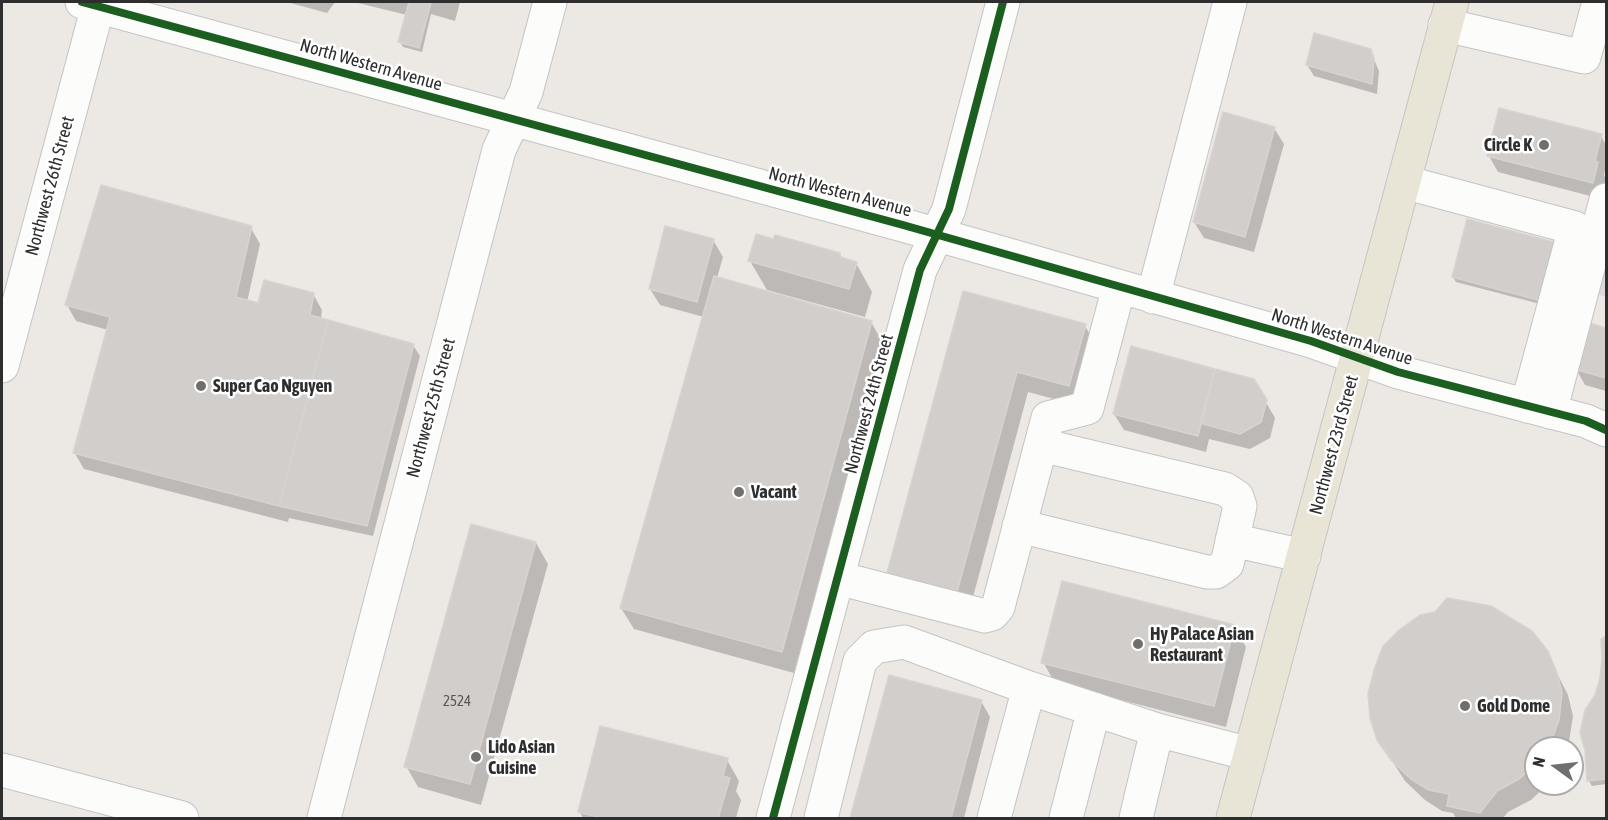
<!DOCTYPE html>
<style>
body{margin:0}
#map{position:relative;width:1608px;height:820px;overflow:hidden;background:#ece8e4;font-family:"Asap Condensed",sans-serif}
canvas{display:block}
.frame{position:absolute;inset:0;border:3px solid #2e2e2e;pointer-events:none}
.north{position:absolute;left:1524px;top:736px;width:60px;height:60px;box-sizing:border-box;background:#fff;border:2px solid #ababab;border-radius:50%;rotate:285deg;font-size:16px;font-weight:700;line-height:24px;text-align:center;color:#2e2e2e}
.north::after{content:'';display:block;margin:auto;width:21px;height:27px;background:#706f6e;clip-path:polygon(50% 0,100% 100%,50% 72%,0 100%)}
</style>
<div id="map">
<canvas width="1608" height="820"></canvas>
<div class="frame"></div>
<div class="north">N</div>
</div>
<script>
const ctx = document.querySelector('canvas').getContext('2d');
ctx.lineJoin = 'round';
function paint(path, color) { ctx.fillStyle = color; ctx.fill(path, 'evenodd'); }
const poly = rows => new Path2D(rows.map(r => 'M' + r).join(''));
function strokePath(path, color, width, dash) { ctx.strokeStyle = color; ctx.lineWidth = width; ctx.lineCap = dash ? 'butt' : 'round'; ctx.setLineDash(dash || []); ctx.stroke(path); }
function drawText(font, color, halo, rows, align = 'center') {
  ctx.font = font + ' "Asap Condensed",sans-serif'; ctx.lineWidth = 5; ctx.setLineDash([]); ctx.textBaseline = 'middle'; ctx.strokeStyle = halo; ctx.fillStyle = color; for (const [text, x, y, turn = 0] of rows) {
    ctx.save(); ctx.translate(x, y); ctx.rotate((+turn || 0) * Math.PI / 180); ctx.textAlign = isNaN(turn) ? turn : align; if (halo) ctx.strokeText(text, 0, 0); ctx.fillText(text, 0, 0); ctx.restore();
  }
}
const industrial = poly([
 [1606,242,1606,297,1593,293]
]);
const shadow = poly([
 [287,2,335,2,327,13],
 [354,2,460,2,455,21,431,14,422,52,403,47,400,42,407,15],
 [1370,50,1379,71,1377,94,1314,76,1307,65],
 [1274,128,1284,144,1254,252,1204,238,1194,222],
 [1601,135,1606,146,1606,166,1604,175,1606,180,1602,199,1498,172,1489,156],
 [1469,220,1544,305,1456,282,1453,277],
 [251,228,260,244,247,302,259,305,313,294,322,310,321,319,413,345,420,356,373,536,289,518,288,522,84,469,74,452,108,330,76,321,67,305],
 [713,240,723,257,717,278,871,322,883,343,794,673,634,629,621,608,704,317,660,305,650,289],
 [839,254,843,259,856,263,872,292,865,317,767,290,750,261],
 [964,293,1085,326,1097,347,1081,406,1028,392,969,612,901,594,889,573],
 [1587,324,1606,329,1606,391,1585,385,1576,369],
 [1253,380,1275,418,1270,438,1250,449,1209,439,1206,452,1124,430,1114,414],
 [536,543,548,564,481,805,418,787,406,766],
 [1234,626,1246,647,1226,727,1055,683,1043,662],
 [1606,638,1606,784,1592,786,1589,781,1587,750,1596,695,1602,678,1603,640],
 [1546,652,1568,695,1573,716,1568,748,1536,748,1536,784,1548,784,1531,800,1508,812,1503,818,1456,818,1453,813,1442,811,1425,800,1405,781,1379,740],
 [890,677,981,701,990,717,964,818,852,818],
 [727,760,739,781,736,791,741,800,736,818,583,818,580,812]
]);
const building = poly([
 [409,2,431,2,419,48,398,42,409,2],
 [1314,33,1371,49,1374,59,1372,84,1306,65,1314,33],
 [1499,108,1602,134,1595,161,1598,162,1593,183,1487,156,1499,108],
 [1223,112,1275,127,1245,237,1193,222,1223,112],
 [101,185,252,226,236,297,258,303,264,280,314,293,310,315,328,320,279,506,73,453,110,317,65,305,101,185],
 [1467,219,1557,243,1542,301,1452,277,1467,219],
 [665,226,714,239,697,302,649,289,665,226],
 [756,234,773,239,775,235,840,253,840,257,857,262,849,289,748,261,756,234],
 [714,276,872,321,782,652,620,608,714,276],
 [963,291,1086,324,1069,386,1017,372,957,592,887,573,963,291],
 [328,320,414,344,367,526,279,506,328,320],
 [1586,322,1606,328,1606,378,1574,369,1586,322],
 [1131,346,1215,369,1198,436,1113,414,1131,346],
 [1215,369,1254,379,1267,400,1261,422,1240,434,1200,423,1215,369],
 [471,524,536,542,470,784,404,767,471,524],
 [1062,581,1235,625,1214,706,1041,663,1062,581],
 [1447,598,1491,606,1532,631,1548,651,1557,673,1562,693,1559,720,1550,744,1547,748,1536,748,1536,764,1519,779,1497,791,1480,813,1447,806,1449,794,1429,790,1411,779,1391,760,1377,740,1370,718,1368,694,1374,670,1383,646,1399,630,1420,615,1435,612,1447,598],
 [1606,636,1606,779,1587,781,1585,750,1580,733,1585,710,1595,695,1600,678,1602,659,1601,639,1606,636],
 [889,675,982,700,951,818,850,818,889,675],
 [600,726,728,758,723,776,730,778,718,818,602,818,578,812,600,726]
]);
const minor = poly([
 [82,2,903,225,1311,341,1398,372,1586,421,1606,430],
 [1445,25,1584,57,1599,2],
 [1404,182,1575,228,1527,406],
 [1153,297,1230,2],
 [2,366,98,6],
 [1550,412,1606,200],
 [1019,526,1207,572,1216,572,1227,564,1240,506,1237,497,1225,489,1041,445],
 [1232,540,1304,556],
 [838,578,985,616,992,614,998,607,1048,418,1087,408,1119,287],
 [2,770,182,818],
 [324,818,499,150,526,92,550,2],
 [773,818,920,270,949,209,1003,2],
 [821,818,860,661,874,647,904,642,1029,688,1157,730,1250,754],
 [994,818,1029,688],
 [1066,818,1094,709],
 [1136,818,1157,730]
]);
const major = poly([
 [1233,818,1452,2]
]);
const cycleway = poly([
 [82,2,903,225,1311,341,1398,372,1586,421,1606,430],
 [773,818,920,270,949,209,1003,2]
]);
const markers = [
 [1544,145,6,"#706f6e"],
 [201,386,6,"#706f6e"],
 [739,492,6,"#706f6e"],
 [1138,644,6,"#706f6e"],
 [1465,706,6,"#706f6e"],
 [476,757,6,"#706f6e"]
];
const numberNames = [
 ["2524",457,701]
];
const streetNames = [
 ["North Western Avenue",371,65,16],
 ["Northwest 26th Street",50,186,-75],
 ["North Western Avenue",840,192,15],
 ["North Western Avenue",1342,337,18],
 ["Northwest 24th Street",869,404,-75],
 ["Northwest 25th Street",431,408,-75],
 ["Northwest 23rd Street",1334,445,-75]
];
const poiNames = [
 ["Circle K",1532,145,"right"],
 ["Super Cao Nguyen",213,386],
 ["Vacant",751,492],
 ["Hy Palace Asian",1150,634],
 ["Restaurant",1150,655],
 ["Gold Dome",1477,706],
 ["Lido Asian",488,747],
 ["Cuisine",488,768]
];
paint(industrial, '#dcd9db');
paint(shadow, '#0003');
paint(building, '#d1cecb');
strokePath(building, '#d7d4d0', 1.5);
strokePath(minor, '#c5c4c5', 35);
strokePath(major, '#c6c5c4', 35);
strokePath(minor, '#fcfcfb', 33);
strokePath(major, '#e8e4d6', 33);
strokePath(cycleway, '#1b5e20', 8);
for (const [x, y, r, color] of markers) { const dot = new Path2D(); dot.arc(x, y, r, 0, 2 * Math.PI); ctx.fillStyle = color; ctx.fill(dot); strokePath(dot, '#fff', 2); }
drawText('15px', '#585857', null, numberNames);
drawText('18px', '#2e2e2e', '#fff', streetNames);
drawText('bold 18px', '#2e2e2e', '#fff', poiNames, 'left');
</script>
